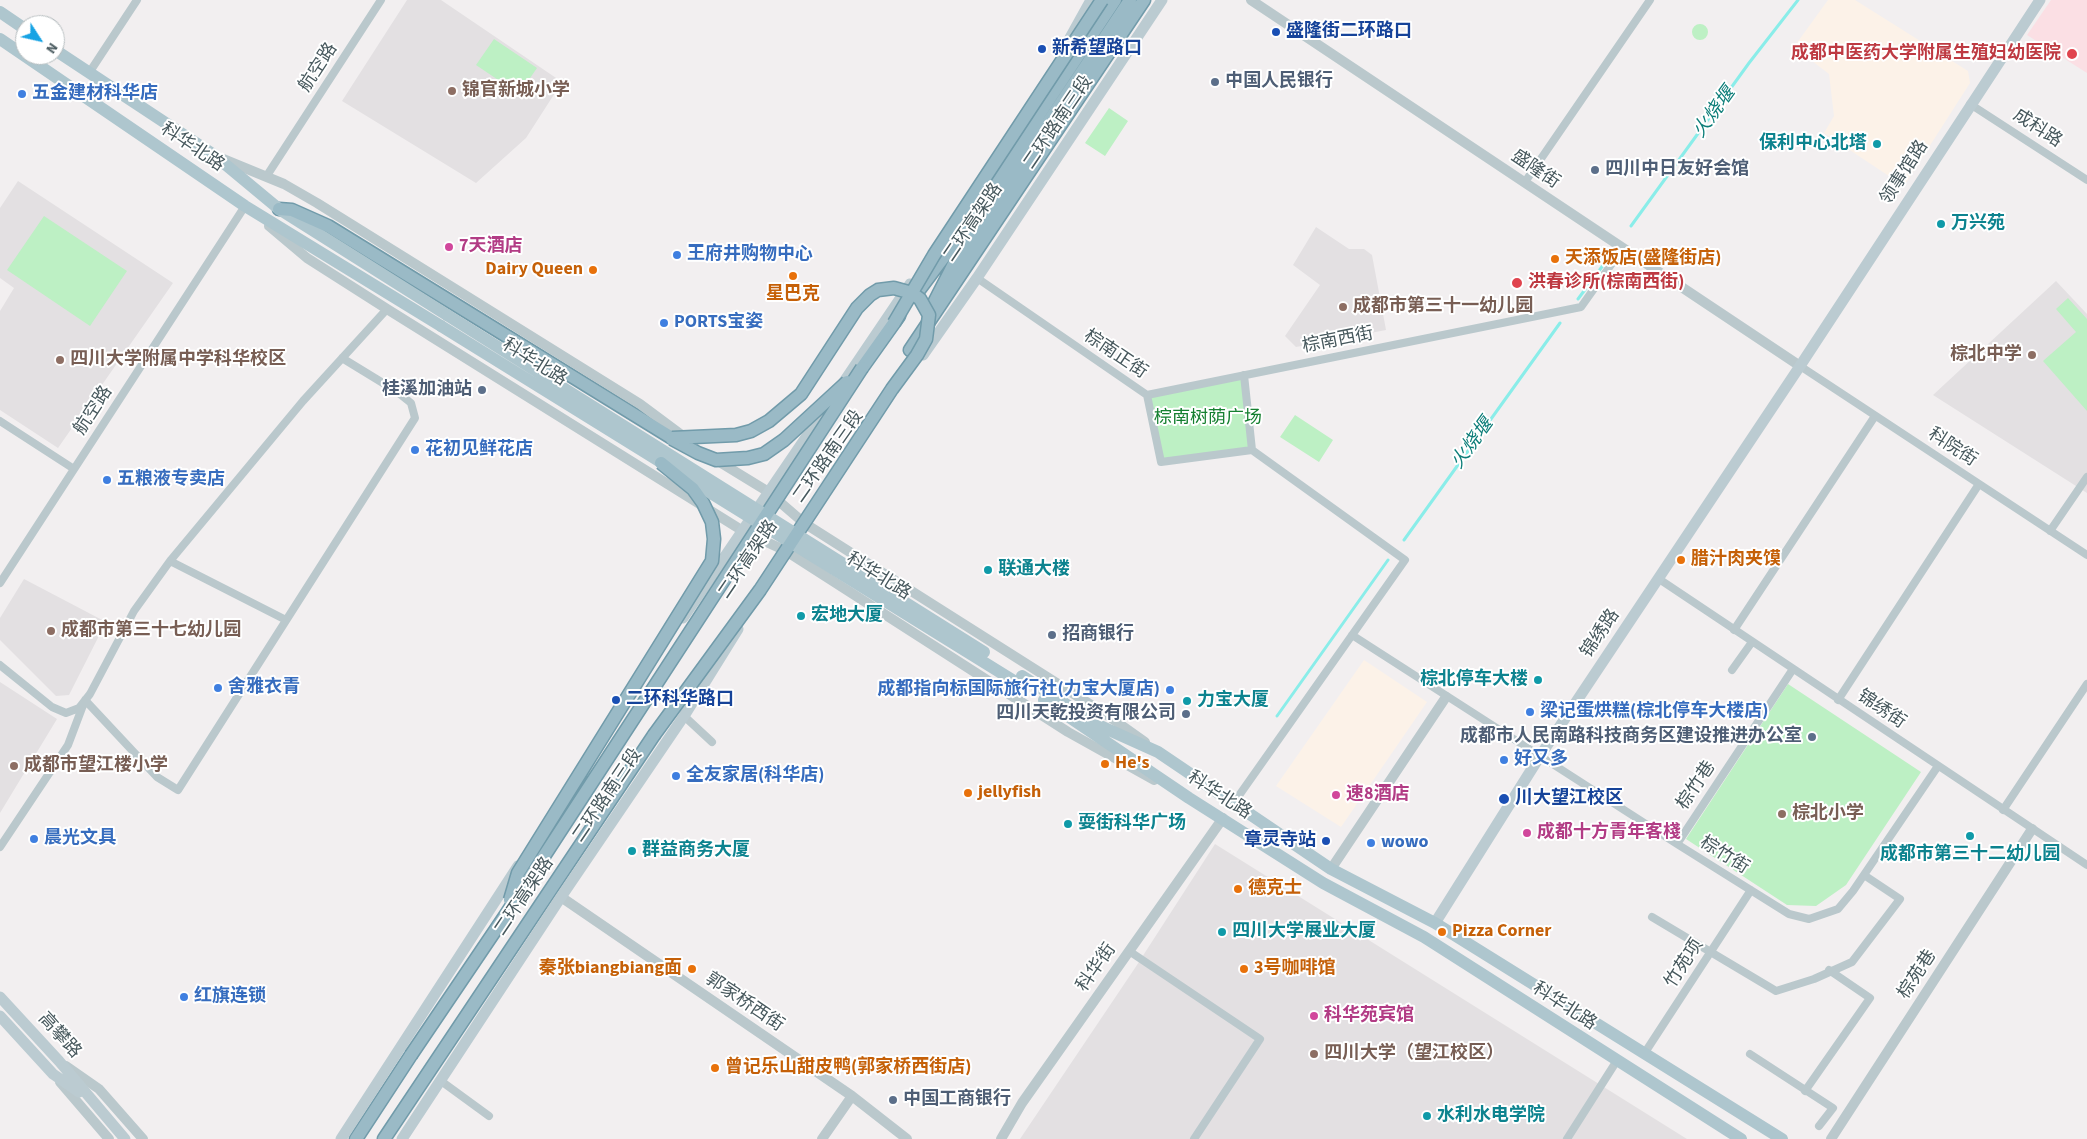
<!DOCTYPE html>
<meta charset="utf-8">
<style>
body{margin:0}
#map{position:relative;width:2087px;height:1139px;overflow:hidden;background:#f2eff0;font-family:"Source Sans 3",sans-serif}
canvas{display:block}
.north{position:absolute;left:15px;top:15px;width:50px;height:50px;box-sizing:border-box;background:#fff;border:1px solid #b5bcbe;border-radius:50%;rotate:125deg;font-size:14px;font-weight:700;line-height:20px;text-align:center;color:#47585d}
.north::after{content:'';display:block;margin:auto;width:18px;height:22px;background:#17a3e4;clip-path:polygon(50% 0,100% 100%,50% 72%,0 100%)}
</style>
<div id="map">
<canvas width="2087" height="1139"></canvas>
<div class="north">N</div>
</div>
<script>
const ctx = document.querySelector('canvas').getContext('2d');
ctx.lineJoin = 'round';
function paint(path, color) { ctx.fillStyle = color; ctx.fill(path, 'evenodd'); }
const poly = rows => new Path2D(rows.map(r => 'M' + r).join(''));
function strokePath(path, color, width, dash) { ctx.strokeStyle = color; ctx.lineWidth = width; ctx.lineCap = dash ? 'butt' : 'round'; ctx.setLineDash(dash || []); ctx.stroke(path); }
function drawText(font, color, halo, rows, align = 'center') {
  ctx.font = font + ' "Source Sans 3","Noto Sans SC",sans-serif'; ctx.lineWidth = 4; ctx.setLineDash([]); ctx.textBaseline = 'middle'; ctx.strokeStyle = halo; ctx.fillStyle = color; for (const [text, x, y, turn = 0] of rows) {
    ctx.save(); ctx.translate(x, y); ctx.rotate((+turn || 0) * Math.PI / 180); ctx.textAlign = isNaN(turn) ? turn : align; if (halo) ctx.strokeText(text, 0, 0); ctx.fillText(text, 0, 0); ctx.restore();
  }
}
const commercial = poly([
 [1828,0,1855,0,1968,71,1970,83,1904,186,1824,133,1834,116,1829,74,1794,47],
 [1364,660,1427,702,1341,827,1276,786]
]);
const education = poly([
 [407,0,441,0,562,82,526,138,476,183,342,101],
 [18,181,173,283,58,448,0,410,0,311,14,288,0,278,0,208],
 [1316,227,1349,249,1364,249,1372,255,1386,330,1296,347,1285,336,1320,285,1293,265],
 [2056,281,2087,314,2087,493,1933,395],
 [24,579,106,622,69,695,56,696,0,640,0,618],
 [0,682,57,719,0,813],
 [1215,844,1687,1139,1020,1139,1135,968]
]);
const medical = poly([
 [2051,0,2087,0,2087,73,2027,35]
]);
const green = poly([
 '1692 32a8 8 0 1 1 16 0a8 8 0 1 1-16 0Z',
 [494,39,537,68,519,94,476,65],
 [1109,108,1128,121,1105,156,1085,143],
 [44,216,127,271,90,326,7,270],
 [2068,298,2087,319,2087,411,2043,361,2076,332,2056,309],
 [1244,375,1252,450,1161,462,1147,395],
 [1295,415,1333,440,1319,462,1280,437],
 [1788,684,1921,772,1846,885,1816,906,1787,905,1686,839]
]);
const stream = poly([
 [1631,226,1749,63,1798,0],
 [1578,299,1607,260],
 [1404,540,1560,323],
 [1277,716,1388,560]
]);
const minor = poly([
 [89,73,137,0],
 [1970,104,2087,180],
 [266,177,381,0],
 [1525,182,1650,0],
 [977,278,1147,395,1161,462,1252,450,1405,560,1233,804],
 [1800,366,2087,555],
 [1244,375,1252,450],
 [1147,395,1581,307,1623,248],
 [0,421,74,469],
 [2050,531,2087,477],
 [170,561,286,620],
 [1659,579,2087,865],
 [0,583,245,206],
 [1734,630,1875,416],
 [1352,635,1677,844,1789,914,1809,919,1838,909,1853,891,1938,766],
 [0,665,52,707,66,713,79,708,90,694,134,611,170,561,303,401,387,309],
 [1732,670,1752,642],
 [1838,700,1979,484],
 [684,716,712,742],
 [2003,810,2087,684],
 [1677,844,1793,669],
 [0,847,68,745,85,700,157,777,178,790,415,418,411,403,396,391,342,358],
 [1652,917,1776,991,1814,979,1852,962,1900,899,1864,875],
 [1129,951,1260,1039,1194,1139],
 [1644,1054,1751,890],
 [1750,1054,1833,1108,1819,1126],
 [441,1081,489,1116],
 [1805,1091,1870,998,1829,970],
 [1567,1139,1616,1062]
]);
const tertiary = poly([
 [1251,0,1800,366],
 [223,159,284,184,317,203,640,404,687,439],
 [269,226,307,258,387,309,743,531,786,551,1068,732,1154,780],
 [713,458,767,491,804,523,1107,715,1145,742],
 [1331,869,1446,697],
 [561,897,852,1096,907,1139],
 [66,1066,99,1089,143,1139],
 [60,1082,109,1139],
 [822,1139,852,1096],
 [1001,1139,1022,1103,1223,818],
 [1831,1139,2032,829]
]);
const secondary = poly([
 [1065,47,1091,0],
 [923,355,977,278,1162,0],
 [839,389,910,284],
 [683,618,830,402],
 [1435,923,1540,756,1800,366,2040,0],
 [0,997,59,1061,125,1139],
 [0,1016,53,1074,79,1092],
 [341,1139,518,866],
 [402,1139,561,897,684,716,738,629]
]);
const primary = poly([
 [0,12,25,29],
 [0,39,245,206,441,326],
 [55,50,214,155,279,209,447,315],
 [1022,676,1098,725,1158,752,1331,869,1435,923,1782,1139],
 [1044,700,1189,798,1323,883,1424,937,1741,1139]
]);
const trunk = poly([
 [279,209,292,210,328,226,672,438],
 [919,290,949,250,1115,0],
 [935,301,956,260,1130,0],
 [910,350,1144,0],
 [862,368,899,316],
 [356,1139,411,1055],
 [384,1139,654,735]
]);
const primaryBridge = poly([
 [447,315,984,652],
 [441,326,1019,684]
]);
const trunkBridge = poly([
 [894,323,934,255,1102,0],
 [672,439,698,453,716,460,748,458,764,454,784,440,847,382],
 [654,735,760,590,892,389,917,355,926,339,929,315,920,299,912,293,894,288,878,290,870,295,857,308,801,394,769,421,751,431,736,435,672,438],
 [510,900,518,873,712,561,714,539,712,522,703,503,693,489,661,463],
 [411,1055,505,916,862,368]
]);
const markers = [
 [1276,32,5,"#1a4fb4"],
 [1042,49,5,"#1a4fb4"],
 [2072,54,6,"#e0444e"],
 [1215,82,5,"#5c6f8a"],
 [452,91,5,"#8d6e63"],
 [22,94,5,"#3f7fe0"],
 [1877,144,5,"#0f9aa8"],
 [1595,170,5,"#5c6f8a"],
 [1941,224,5,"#0f9aa8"],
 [449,247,5,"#d1479c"],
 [677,255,5,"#3f7fe0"],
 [1555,259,5,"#e8710a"],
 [593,270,5,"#e8710a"],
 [793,276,5,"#e8710a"],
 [1517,283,6,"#e0444e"],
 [1343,307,5,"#8d6e63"],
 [664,323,5,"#3f7fe0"],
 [2032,355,5,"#8d6e63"],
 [60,360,5,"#8d6e63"],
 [482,390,5,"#5c6f8a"],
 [415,450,5,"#3f7fe0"],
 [107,480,5,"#3f7fe0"],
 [1681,560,5,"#e8710a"],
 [988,570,5,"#0f9aa8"],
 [801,616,5,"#0f9aa8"],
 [51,631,5,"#8d6e63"],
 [1052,635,5,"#5c6f8a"],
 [1538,680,5,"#0f9aa8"],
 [218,688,5,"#3f7fe0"],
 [1170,690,5,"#3f7fe0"],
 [616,700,5,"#1a4fb4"],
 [1187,701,5,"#0f9aa8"],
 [1530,712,5,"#3f7fe0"],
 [1186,714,5,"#5c6f8a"],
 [1812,737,5,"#5c6f8a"],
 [1504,760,5,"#3f7fe0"],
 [1105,764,5,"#e8710a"],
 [14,766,5,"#8d6e63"],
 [676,776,5,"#3f7fe0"],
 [968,793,5,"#e8710a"],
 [1336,795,5,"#d1479c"],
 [1504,799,6,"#1a4fb4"],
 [1782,814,5,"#8d6e63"],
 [1068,824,5,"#0f9aa8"],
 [1527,833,5,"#d1479c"],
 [1970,836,5,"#0f9aa8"],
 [34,839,5,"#3f7fe0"],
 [1326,841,5,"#1a4fb4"],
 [1371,843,5,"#3f7fe0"],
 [632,851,5,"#0f9aa8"],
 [1238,889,5,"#e8710a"],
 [1222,932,5,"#0f9aa8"],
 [1442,932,5,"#e8710a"],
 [692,969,5,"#e8710a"],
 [1244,969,5,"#e8710a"],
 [184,997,5,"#3f7fe0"],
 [1314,1016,5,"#d1479c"],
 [1314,1054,5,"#8d6e63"],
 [715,1068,5,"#e8710a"],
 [893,1100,5,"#5c6f8a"],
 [1427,1116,5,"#0f9aa8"]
];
const transitNames = [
 ["盛隆街二环路口",1286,32],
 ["新希望路口",1052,49],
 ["二环科华路口",626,700],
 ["川大望江校区",1515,799],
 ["章灵寺站",1316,841,"right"]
];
const healthNames = [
 ["成都中医药大学附属生殖妇幼医院",2061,54],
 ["洪春诊所(棕南西街)",1528,283,"left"]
];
const streetNames = [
 ["航空路",319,68,-57],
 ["二环路南三段",1059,123,-56],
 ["成科路",2037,129,33],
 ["科华北路",192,148,34],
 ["盛隆街",1535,170,34],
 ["领事馆路",1905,173,-57],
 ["二环高架路",974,223,-56],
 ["棕南西街",1338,341,-11],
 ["棕南正街",1115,355,34],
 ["科华北路",534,363,32],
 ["航空路",94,411,-57],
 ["科院街",1952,448,33],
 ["二环路南三段",829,457,-55],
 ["二环高架路",749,560,-56],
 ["科华北路",878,577,32],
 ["锦绣路",1601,634,-56],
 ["锦绣街",1881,710,34],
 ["棕竹巷",1697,786,-56],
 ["二环路南三段",608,796,-56],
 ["科华北路",1219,796,33],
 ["棕竹街",1724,856,32],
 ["二环高架路",525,897,-56],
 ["竹苑项",1685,964,-57],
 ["科华街",1097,968,-55],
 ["棕苑巷",1918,975,-57],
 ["郭家桥西街",744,1003,34],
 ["科华北路",1564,1007,33],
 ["高攀路",59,1036,48]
];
const serviceNames = [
 ["中国人民银行",1225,82],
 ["四川中日友好会馆",1605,170],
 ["桂溪加油站",472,390,"right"],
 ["招商银行",1062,635],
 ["四川天乾投资有限公司",1176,714,"right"],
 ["成都市人民南路科技商务区建设推进办公室",1802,737,"right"],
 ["中国工商银行",903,1100]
];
const educationNames = [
 ["锦官新城小学",462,91],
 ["成都市第三十一幼儿园",1353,307],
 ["棕北中学",2022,355,"right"],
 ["四川大学附属中学科华校区",70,360],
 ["成都市第三十七幼儿园",61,631],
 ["成都市望江楼小学",24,766],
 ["棕北小学",1792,814],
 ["四川大学（望江校区）",1324,1054]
];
const shopNames = [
 ["五金建材科华店",32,94],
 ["王府井购物中心",687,255],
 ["PORTS宝姿",674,323],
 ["花初见鲜花店",425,450],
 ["五粮液专卖店",117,480],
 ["舍雅衣青",228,688],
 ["成都指向标国际旅行社(力宝大厦店)",1160,690,"right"],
 ["梁记蛋烘糕(棕北停车大楼店)",1540,712],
 ["好又多",1514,760],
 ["全友家居(科华店)",686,776],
 ["晨光文具",44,839],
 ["wowo",1381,843],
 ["红旗连锁",194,997]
];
const cultureNames = [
 ["保利中心北塔",1867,144,"right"],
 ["万兴苑",1951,224],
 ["联通大楼",998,570],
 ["宏地大厦",811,616],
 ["棕北停车大楼",1528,680,"right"],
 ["力宝大厦",1197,701],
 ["耍街科华广场",1078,824],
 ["群益商务大厦",642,851],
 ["成都市第三十二幼儿园",1970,855,"center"],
 ["四川大学展业大厦",1232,932],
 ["水利水电学院",1437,1116]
];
const hotelNames = [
 ["7天酒店",459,247],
 ["速8酒店",1346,795],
 ["成都十方青年客棧",1537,833],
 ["科华苑宾馆",1324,1016]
];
const foodNames = [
 ["天添饭店(盛隆街店)",1565,259],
 ["Dairy Queen",583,270,"right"],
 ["星巴克",793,295,"center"],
 ["腊汁肉夹馍",1691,560],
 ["He's",1115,764],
 ["jellyfish",978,793],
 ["德克士",1248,889],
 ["Pizza Corner",1452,932],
 ["秦张biangbiang面",682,969,"right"],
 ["3号咖啡馆",1254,969],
 ["曾记乐山甜皮鸭(郭家桥西街店)",725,1068]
];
const parkNames = [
 ["棕南树荫广场",1208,419]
];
const waterNames = [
 ["火烧堰",1715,113,-54],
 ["火烧堰",1473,444,-54]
];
paint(commercial, '#fcf2e8');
paint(education, '#e3e0e2');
paint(medical, '#fbdfe4');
paint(green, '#bdf0c4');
strokePath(stream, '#8aede9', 3);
strokePath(trunk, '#719baa', 15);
strokePath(minor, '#bac8cc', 8);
strokePath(tertiary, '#bac8cc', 10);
strokePath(secondary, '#bbcbd1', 11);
strokePath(primary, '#aec6ce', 12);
strokePath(trunk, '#9abac6', 12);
strokePath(trunkBridge, '#719baa', 15, []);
strokePath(primaryBridge, '#aec6ce', 12);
strokePath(trunkBridge, '#9abac6', 12);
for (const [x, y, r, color] of markers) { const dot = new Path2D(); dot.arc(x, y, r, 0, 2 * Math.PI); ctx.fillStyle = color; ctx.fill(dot); strokePath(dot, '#fff', 2); }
drawText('bold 18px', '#164399', '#fff', transitNames, 'left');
drawText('bold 18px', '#be3a42', '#fff', healthNames, 'right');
drawText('18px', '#47585d', '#fff', streetNames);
drawText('bold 18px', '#4e5e75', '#fff', serviceNames, 'left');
drawText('bold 18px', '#785e54', '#fff', educationNames, 'left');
drawText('bold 18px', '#366cbe', '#fff', shopNames, 'left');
drawText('bold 18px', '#0d838f', '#fff', cultureNames, 'left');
drawText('bold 18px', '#b23c85', '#fff', hotelNames, 'left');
drawText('bold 18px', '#c56008', '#fff', foodNames, 'left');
drawText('18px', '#168031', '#fff', parkNames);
drawText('italic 19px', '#0d7e79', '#fff', waterNames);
</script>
